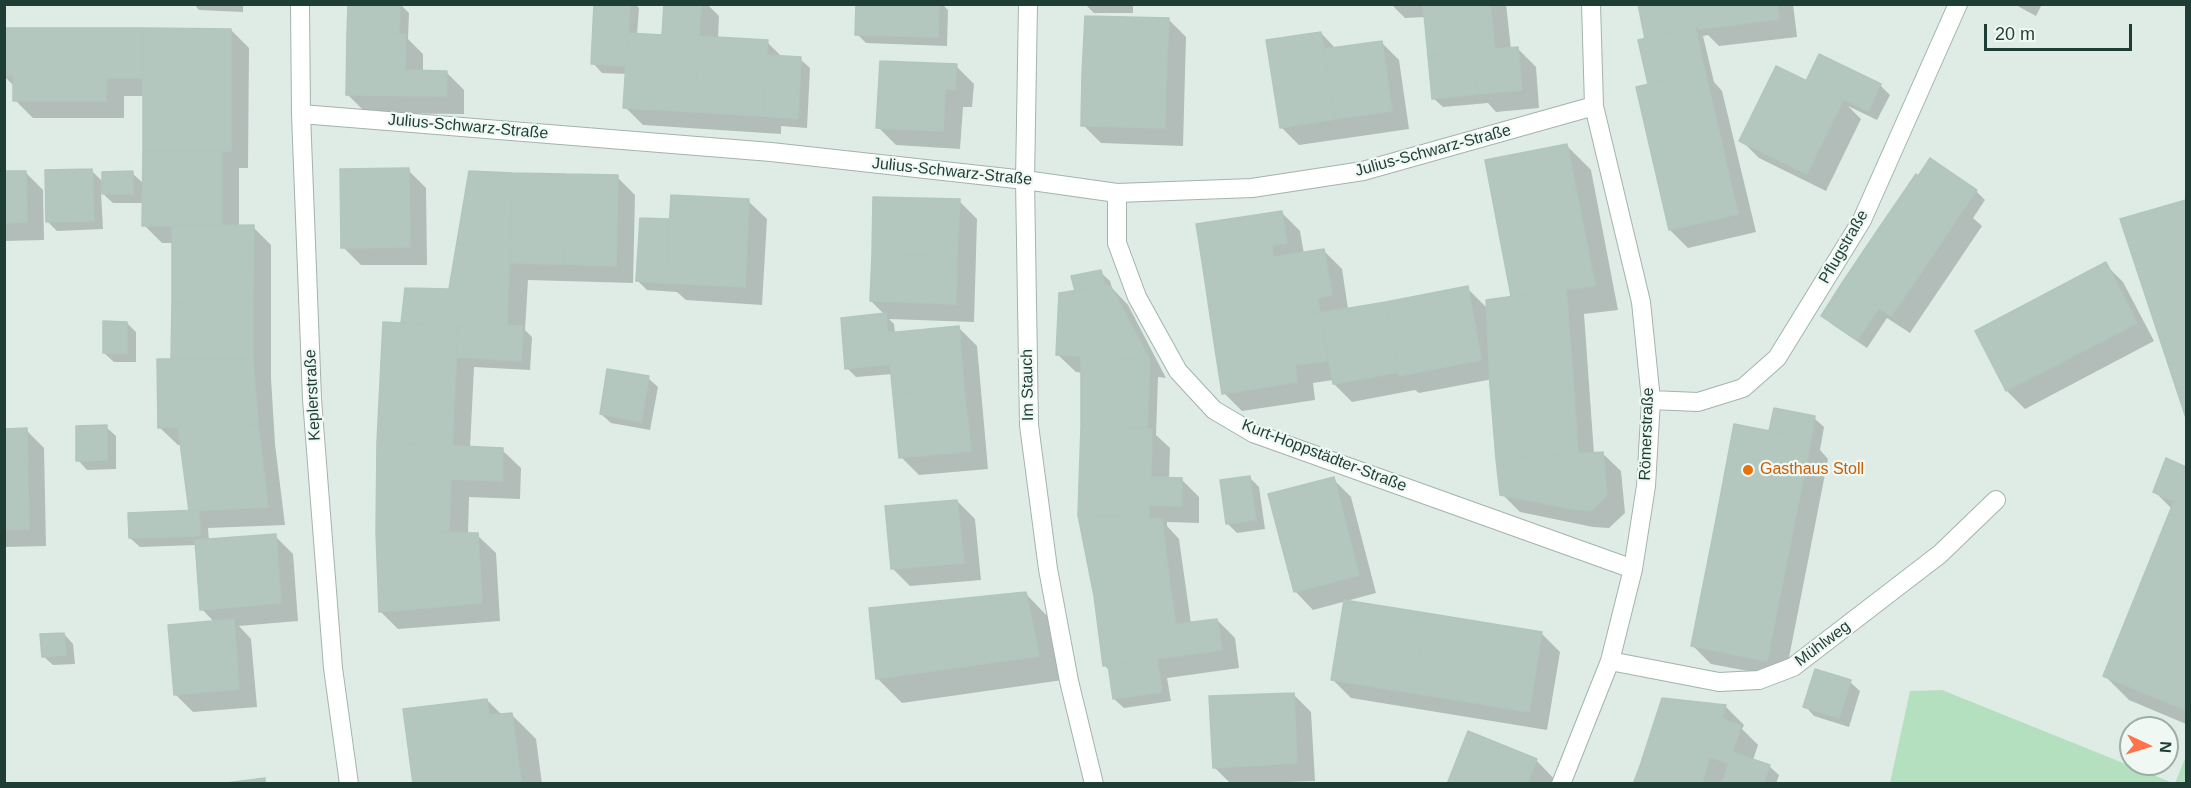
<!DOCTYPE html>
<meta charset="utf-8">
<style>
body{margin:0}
#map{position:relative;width:2191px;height:788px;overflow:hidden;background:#dfece6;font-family:Arial,sans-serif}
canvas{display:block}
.frame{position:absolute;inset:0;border:6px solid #1e3e35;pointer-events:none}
.north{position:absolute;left:2119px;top:716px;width:60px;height:60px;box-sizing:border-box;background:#f0f8f4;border:2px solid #9caea8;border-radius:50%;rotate:94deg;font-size:16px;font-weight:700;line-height:24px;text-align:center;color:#1e3e35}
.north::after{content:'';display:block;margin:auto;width:21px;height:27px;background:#ff734a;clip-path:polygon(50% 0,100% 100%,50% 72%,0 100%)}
.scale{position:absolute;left:1984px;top:24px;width:148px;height:27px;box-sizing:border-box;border:3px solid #1e3e35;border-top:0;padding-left:8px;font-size:18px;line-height:21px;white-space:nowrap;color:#1e3e35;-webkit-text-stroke:4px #f0f8f4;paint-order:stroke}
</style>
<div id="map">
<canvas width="2191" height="788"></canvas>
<div class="frame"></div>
<div class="north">N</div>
<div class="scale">20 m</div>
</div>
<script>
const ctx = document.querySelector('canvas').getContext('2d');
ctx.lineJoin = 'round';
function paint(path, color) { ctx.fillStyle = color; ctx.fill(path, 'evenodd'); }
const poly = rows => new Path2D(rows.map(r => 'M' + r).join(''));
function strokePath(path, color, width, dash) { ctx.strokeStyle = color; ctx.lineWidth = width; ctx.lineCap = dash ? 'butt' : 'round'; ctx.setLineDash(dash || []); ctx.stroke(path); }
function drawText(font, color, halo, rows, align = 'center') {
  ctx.font = font + ' Arial,sans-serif'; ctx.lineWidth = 4.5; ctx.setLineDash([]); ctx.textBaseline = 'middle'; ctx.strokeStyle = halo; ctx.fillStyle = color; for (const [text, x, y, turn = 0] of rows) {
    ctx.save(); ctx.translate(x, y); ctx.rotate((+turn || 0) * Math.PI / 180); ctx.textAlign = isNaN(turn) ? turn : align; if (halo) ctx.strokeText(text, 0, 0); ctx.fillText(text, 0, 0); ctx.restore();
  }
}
const green = poly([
 [1942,690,2173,783,1890,783,1910,691],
 [2186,756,2186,783,2175,783]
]);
const shadow = poly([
 [194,4,243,4,243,12,199,10],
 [400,4,409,13,408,39,423,54,423,72,446,72,464,90,464,114,366,113,348,95],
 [596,4,635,4,639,8,637,35,664,36,666,4,707,4,719,16,718,39,767,42,783,58,800,59,810,68,807,128,781,126,781,134,643,125,625,107,627,74,602,73,593,63],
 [858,4,942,4,948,10,947,46,866,43,857,34],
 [1085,4,1133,4,1133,13,1094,13],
 [1391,4,1506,4,1511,49,1518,49,1536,67,1539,108,1496,112,1488,103,1443,107,1433,98,1426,17,1405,18],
 [1640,4,1793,4,1797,37,1719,46,1708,35,1703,36,1714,82,1722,91,1756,232,1688,248,1670,230,1652,85,1650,83,1647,40],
 [2014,4,2042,4,2036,16],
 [1168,19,1186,37,1183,146,1101,143,1083,125],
 [4,30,231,30,249,48,248,168,239,168,239,227,253,227,271,245,271,378,275,444,285,525,208,528,209,541,275,536,293,554,298,621,239,626,251,639,257,707,193,712,175,694,214,622,202,609,196,545,140,547,130,538,193,512,182,445,178,445,159,427,172,360,173,243,162,243,144,225,144,203,113,203,101,192,103,229,57,231,47,221,91,170,103,182,132,173,144,184,144,96,124,96,124,118,33,118,15,100,15,87,4,76],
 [1321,33,1336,49,1381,42,1399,60,1409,129,1299,145,1281,127],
 [956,66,974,84,972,107,963,107,960,149,896,145,878,127],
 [1807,83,1880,85,1890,95,1877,120,1848,106,1861,119,1826,191,1759,158,1741,140],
 [1566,145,1591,170,1618,310,1584,314,1594,454,1602,453,1621,471,1625,513,1609,528,1593,527,1520,512,1502,494,1493,379,1419,393,1415,390,1352,402,1334,384,1333,380,1313,383,1315,400,1242,411,1224,393,1198,226,1282,213,1300,231,1304,254,1324,251,1342,269,1348,309,1467,288,1488,309,1515,298,1513,295],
 [408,170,426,188,427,265,361,265,343,247],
 [4,172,25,172,43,190,44,240,4,241],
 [470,172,617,177,635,195,633,283,528,280,525,330,532,337,530,370,474,367,470,448,502,450,521,468,520,499,469,497,468,534,477,535,496,553,500,621,398,629,380,611,377,532,379,442,405,325,403,322,450,293],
 [1920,175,1976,191,1985,200,1973,218,1982,226,1910,333,1887,318,1867,348,1833,325,1823,315,1844,283,1926,181],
 [748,201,767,219,762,305,686,300,677,292,647,290,638,281,669,221,671,223],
 [959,201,977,219,974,322,889,319,894,324,895,333,958,327,977,346,988,469,919,475,901,457,893,374,856,377,847,368,885,315,871,301],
 [2186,201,2186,413,2122,220],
 [2105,264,2123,282,2154,341,2025,409,2007,391,1977,331],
 [1100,272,1110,281,1112,288,1128,305,1166,378,1158,377,1156,435,1170,448,1169,479,1181,479,1199,497,1199,523,1167,522,1167,526,1179,539,1191,624,1217,620,1235,638,1239,668,1167,678,1171,701,1124,708,1114,699,1110,671,1105,666,1095,595,1079,515,1083,373,1076,372,1057,354,1077,292],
 [127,323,136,332,136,362,114,362,104,353],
 [648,378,658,387,650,430,611,423,601,414],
 [1814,418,1824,427,1820,450,1828,459,1785,678,1711,664,1692,645],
 [106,427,116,436,116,469,87,470,78,460],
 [4,430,26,430,44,448,46,546,4,547],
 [2167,460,2186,468,2186,724,2129,700,2105,676,2172,509,2155,492],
 [1250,478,1259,487,1265,529,1237,533,1227,523],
 [1333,479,1351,497,1376,593,1313,610,1295,591],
 [957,501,975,519,981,580,910,586,892,568],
 [1026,594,1050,619,1063,680,902,703,877,678],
 [64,634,73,644,75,664,53,665,43,656],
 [1542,634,1560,652,1547,730,1351,698,1333,680],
 [1850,682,1860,691,1849,727,1814,716,1805,706],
 [1293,694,1311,712,1315,781,1231,784,1214,767],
 [1664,699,1726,707,1744,725,1742,729,1758,745,1753,760,1769,766,1779,775,1776,784,1635,784],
 [487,700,502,715,511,714,536,739,542,784,414,784],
 [1536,760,1559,784,1448,784]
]);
const building = poly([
 [348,4,400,4,399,34,347,34,348,4],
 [594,4,630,4,626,66,591,64,594,4],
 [664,4,701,4,695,112,623,108,628,33,662,35,664,4],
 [856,4,939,4,938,37,855,35,856,4],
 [1423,4,1490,4,1495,49,1518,47,1522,90,1477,94,1473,51,1428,56,1423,4],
 [1638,4,1697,4,1700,26,1645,39,1638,4],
 [1697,4,1777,4,1779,19,1699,29,1697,4],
 [1085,16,1169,18,1166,77,1082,74,1085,16],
 [1695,27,1705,71,1648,84,1638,40,1695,27],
 [4,28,143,28,143,78,106,78,106,101,13,101,13,75,4,75,4,28],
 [143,28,231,29,231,151,143,151,143,28],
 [1321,32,1335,119,1280,128,1266,40,1321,32],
 [347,34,406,34,405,70,447,71,446,96,346,95,347,34],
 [699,36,768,40,763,116,695,112,699,36],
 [1382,41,1392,111,1335,119,1324,49,1382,41],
 [1473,51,1477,94,1432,99,1428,56,1473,51],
 [1819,54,1881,84,1868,111,1806,81,1819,54],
 [767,55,801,57,798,119,763,116,767,55],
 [880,61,957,64,955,90,945,89,943,131,876,128,880,61],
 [1776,66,1844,99,1807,174,1739,141,1776,66],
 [1705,71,1725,158,1656,174,1636,87,1705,71],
 [1082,74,1166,77,1165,128,1081,126,1082,74],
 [1567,144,1595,286,1511,296,1485,160,1567,144],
 [143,151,222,151,222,225,142,226,143,151],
 [1725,158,1738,214,1669,230,1656,174,1725,158],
 [1930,158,1977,190,1965,207,1919,175,1930,158],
 [409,168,410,247,341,248,340,169,409,168],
 [92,169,94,221,46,222,45,170,92,169],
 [4,171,26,171,27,222,4,223,4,171],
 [133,171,133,194,102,194,102,172,133,171],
 [469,171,512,173,507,325,446,325,449,289,469,171],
 [512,173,566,174,564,264,510,263,512,173],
 [566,174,618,175,616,266,564,264,566,174],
 [1916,174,1965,207,1927,264,1877,231,1916,174],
 [671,195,749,199,745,287,666,283,671,195],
 [873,197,960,199,957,256,872,254,873,197],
 [2186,200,2186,418,2120,219,2186,200],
 [1282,211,1287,243,1272,245,1273,257,1203,268,1196,224,1282,211],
 [640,218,669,219,666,283,636,281,640,218],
 [254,225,253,302,172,303,172,226,254,225],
 [1877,231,1927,264,1891,316,1842,283,1877,231],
 [1324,249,1332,295,1317,298,1320,313,1212,329,1203,268,1324,249],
 [872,254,957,256,956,304,870,301,872,254],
 [2106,262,2137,323,2006,391,1975,331,2106,262],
 [1101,270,1105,285,1075,291,1071,276,1101,270],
 [1842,283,1879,308,1857,340,1821,316,1842,283],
 [1110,285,1150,360,1056,355,1059,293,1110,285],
 [1468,286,1481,360,1399,376,1386,302,1468,286],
 [405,288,449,289,446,325,401,323,405,288],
 [1566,289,1573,379,1490,385,1486,300,1566,289],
 [253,302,253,359,171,359,172,303,253,302],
 [1386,302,1399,372,1333,384,1320,313,1386,302],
 [886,313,890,364,845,369,841,318,886,313],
 [1320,313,1327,361,1295,365,1297,382,1222,394,1212,329,1320,313],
 [103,321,127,322,127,353,103,353,103,321],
 [383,322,458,326,452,446,377,442,383,322],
 [507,325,523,326,521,361,457,357,458,326,507,325],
 [959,326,964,388,893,395,887,333,959,326],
 [1081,356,1150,360,1147,428,1081,426,1081,356],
 [157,359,253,359,258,425,158,428,157,359],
 [607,369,649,376,641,422,600,414,607,369],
 [1573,379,1578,453,1496,459,1490,385,1573,379],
 [964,388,971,451,899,458,893,395,964,388],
 [1774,408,1815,416,1811,439,1769,431,1774,408],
 [1734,424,1811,439,1791,540,1715,525,1734,424],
 [107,425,107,460,76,461,76,426,107,425],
 [258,425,268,507,189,511,178,427,258,425],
 [1081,426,1152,429,1151,477,1182,478,1182,506,1149,505,1149,517,1078,515,1081,426],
 [27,428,29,529,4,529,4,429,27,428],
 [377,442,503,448,502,481,451,479,449,532,376,532,377,442],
 [1603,452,1607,495,1591,511,1573,509,1500,495,1496,459,1603,452],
 [2166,458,2186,467,2186,710,2103,676,2174,501,2153,492,2166,458],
 [1250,476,1256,520,1226,524,1220,480,1250,476],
 [1334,477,1359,575,1294,592,1268,494,1334,477],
 [957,500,964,563,891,569,885,506,957,500],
 [199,510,200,536,129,538,128,513,199,510],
 [1078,515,1162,519,1170,585,1094,596,1078,515],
 [1715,525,1791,540,1767,661,1691,646,1715,525],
 [376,532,478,533,482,603,379,612,376,532],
 [276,534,281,603,200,610,195,540,276,534],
 [1170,585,1176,624,1217,619,1222,650,1103,666,1094,596,1170,585],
 [1026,592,1039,656,876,679,869,608,1026,592],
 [1344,600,1426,613,1413,693,1331,680,1344,600],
 [1426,613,1542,632,1529,712,1413,693,1426,613],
 [234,619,239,689,174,695,168,625,234,619],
 [64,633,66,655,42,657,40,634,64,633],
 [1157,659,1162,692,1113,699,1108,665,1157,659],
 [1815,669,1851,680,1839,718,1803,707,1815,669],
 [1294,693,1297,763,1213,768,1209,696,1294,693],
 [1662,698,1726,705,1722,719,1741,725,1729,763,1709,757,1702,784,1684,784,1640,766,1662,698],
 [487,699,489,715,512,713,521,781,506,784,413,784,403,709,487,699],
 [1468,731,1537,759,1527,784,1447,784,1468,731],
 [1732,752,1770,765,1763,784,1722,784,1732,752],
 [1640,766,1684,784,1633,784,1640,766],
 [265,778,265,784,218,784,265,778]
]);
const minor = poly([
 [300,4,301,114,312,399,333,668,349,784],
 [1028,4,1025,180,1029,425,1048,569,1069,681,1094,784],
 [301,114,771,152,1025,180,1117,193,1252,188,1363,171,1594,106],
 [1117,193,1117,243,1137,297,1178,371,1214,410,1253,433,1633,569],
 [1651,400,1698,402,1743,388,1777,358,1862,220,1958,4],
 [1610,661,1719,682,1759,680,1793,667,1940,554,1996,500],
 [1561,784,1610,661,1633,569,1646,486,1651,400,1641,302,1594,106,1591,4]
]);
const markers = [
 [1748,470,6,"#e8710a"]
];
const streetNames = [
 ["Julius-Schwarz-Straße",468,127,5],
 ["Julius-Schwarz-Straße",1433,151,-15],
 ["Julius-Schwarz-Straße",952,172,6],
 ["Pflugstraße",1844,247,-60],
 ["Im Stauch",1028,385,-91],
 ["Keplerstraße",313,395,-93],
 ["Römerstraße",1647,434,-88],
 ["Kurt-Hoppstädter-Straße",1324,456,21],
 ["Mühlweg",1823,644,-37]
];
const foodNames = [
 ["Gasthaus Stoll",1760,470]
];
paint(green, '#b5e0c0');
paint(shadow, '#0003');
paint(building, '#b4c7bf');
strokePath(building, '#b1c6bd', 1.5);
strokePath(minor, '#a1b4ad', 20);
strokePath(minor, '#fff', 18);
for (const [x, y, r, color] of markers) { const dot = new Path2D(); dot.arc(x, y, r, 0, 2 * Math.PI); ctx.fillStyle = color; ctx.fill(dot); strokePath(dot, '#f0f8f4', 2); }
drawText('16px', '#1e3e35', '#f0f8f4', streetNames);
drawText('16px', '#c56008', '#f0f8f4', foodNames, 'left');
</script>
